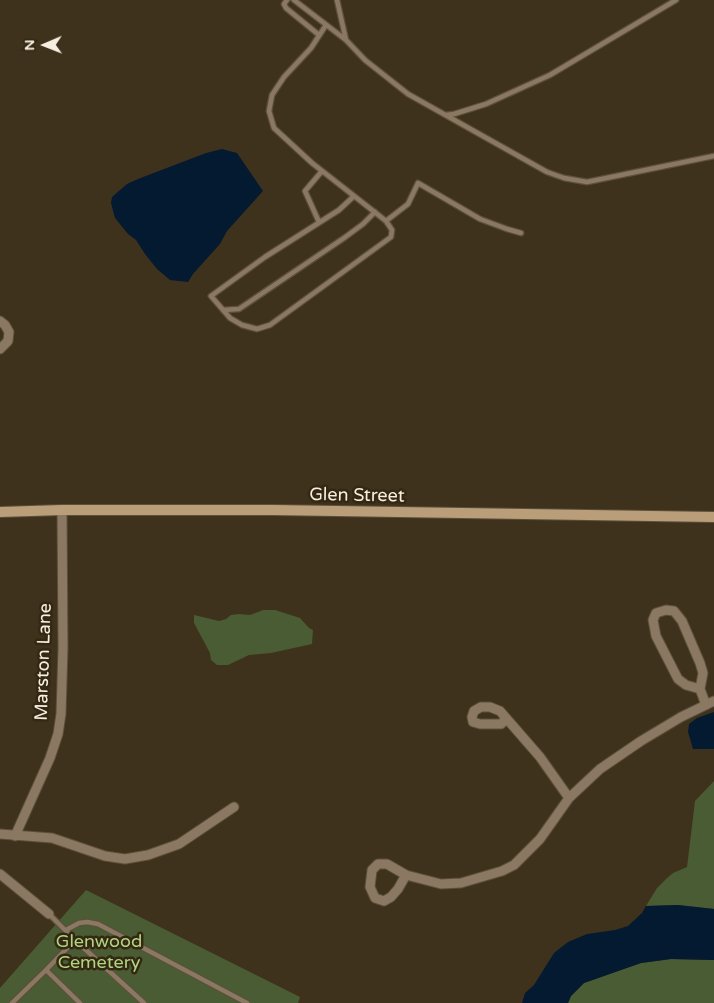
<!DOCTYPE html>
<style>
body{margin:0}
#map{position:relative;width:714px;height:1003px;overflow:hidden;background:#3f321c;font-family:"Varela Round",sans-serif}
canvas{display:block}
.north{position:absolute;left:20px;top:20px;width:50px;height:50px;-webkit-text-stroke:4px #342812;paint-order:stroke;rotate:269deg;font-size:14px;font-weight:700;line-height:20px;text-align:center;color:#f6efe1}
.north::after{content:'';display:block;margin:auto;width:18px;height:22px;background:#f6efe1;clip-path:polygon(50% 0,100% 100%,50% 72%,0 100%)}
</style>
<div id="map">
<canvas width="714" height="1003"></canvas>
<div class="north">N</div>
</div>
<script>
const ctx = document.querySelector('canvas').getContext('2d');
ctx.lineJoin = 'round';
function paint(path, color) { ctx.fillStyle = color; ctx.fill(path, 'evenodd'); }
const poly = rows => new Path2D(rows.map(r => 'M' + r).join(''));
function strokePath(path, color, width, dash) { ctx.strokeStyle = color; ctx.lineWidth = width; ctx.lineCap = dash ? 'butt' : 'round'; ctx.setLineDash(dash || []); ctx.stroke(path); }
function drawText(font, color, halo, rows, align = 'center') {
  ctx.font = font + ' "Varela Round",sans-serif'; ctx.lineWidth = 5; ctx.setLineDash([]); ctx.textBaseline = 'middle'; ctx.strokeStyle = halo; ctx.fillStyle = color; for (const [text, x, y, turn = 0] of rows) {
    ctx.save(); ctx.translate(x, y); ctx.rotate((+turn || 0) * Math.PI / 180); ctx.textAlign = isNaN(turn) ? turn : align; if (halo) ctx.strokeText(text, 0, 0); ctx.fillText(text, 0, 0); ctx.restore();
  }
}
const green = poly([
 [263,610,275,610,300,618,309,628,313,630,312,644,271,653,249,655,228,665,217,665,211,660,210,653,194,623,194,615,219,621,226,619,231,615,239,614,250,615],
 [714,781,714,909,678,905,646,906,657,888,666,879,673,873,687,867,695,801],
 [86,890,300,997,298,1003,0,1003,0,988],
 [671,959,714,960,714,1003,568,1003,571,996,584,983,641,963]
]);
const water = poly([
 [222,149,237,153,263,191,227,231,220,244,193,274,188,282,170,280,157,269,145,254,136,240,128,234,115,218,111,203,112,197,127,184,138,179,206,153],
 [714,712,714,749,693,749,688,732,689,724,697,718],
 [678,905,714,909,714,960,671,959,641,963,584,983,571,996,568,1003,522,1003,525,993,534,985,554,953,568,942,587,934,615,930,628,926,642,913,646,906]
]);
const lane = poly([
 [287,0,284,4,286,8,319,35],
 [294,0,346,40],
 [337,0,346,40,365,60,408,94,547,172,564,178,587,182,714,156],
 [326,25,311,48,284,77,272,95,269,111,274,128,312,163,386,221,408,204,418,183,480,219,507,229,521,233],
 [446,115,454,114,486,104,550,75,676,0],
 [354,196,339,210,265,257,211,296,230,318,242,325,257,329,270,325,391,237,392,230,386,221],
 [319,222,305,191,322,171],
 [223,310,239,309,344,238,363,224,375,212],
 [49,914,75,940,144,1003],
 [66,930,79,923,87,922,98,924,247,1003],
 [46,970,75,940],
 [12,1003,46,970,80,1003]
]);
const street = poly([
 [0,321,5,325,9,332,8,341,0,349],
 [700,689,686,685,678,679,656,636,653,620,656,613,666,610,674,611,682,621,700,663,703,673,700,689,706,705],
 [506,719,501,724,480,724,473,722,472,717,474,711,481,707,490,707,500,711,540,757,569,798],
 [0,834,52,838,105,856,125,859,148,855,179,844,234,807],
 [15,836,50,758,58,734,61,714,63,648,62,510],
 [0,874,49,914],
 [406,875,398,889,391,897,384,901,375,898,370,887,372,870,378,864,387,864,406,875,441,884,461,883,502,871,514,865,540,839,569,798,600,769,641,741,681,717,714,701]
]);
const secondary = poly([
 [0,512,62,510,273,510,714,517]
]);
const streetNames = [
 ["Glen Street",357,496,1],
 ["Marston Lane",44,662,-88]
];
const parkNames = [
 ["Glenwood",99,942],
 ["Cemetery",99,963]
];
paint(green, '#495c33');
paint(water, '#041a30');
strokePath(lane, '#5c503c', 7);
strokePath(street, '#5c503c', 11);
strokePath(secondary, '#5c503c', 12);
strokePath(lane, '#8a7862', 4.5);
strokePath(street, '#8a7862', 9);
strokePath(secondary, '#ba9e7a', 10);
drawText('18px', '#f6efe1', '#342812', streetNames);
drawText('18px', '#afd582', '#342812', parkNames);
</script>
